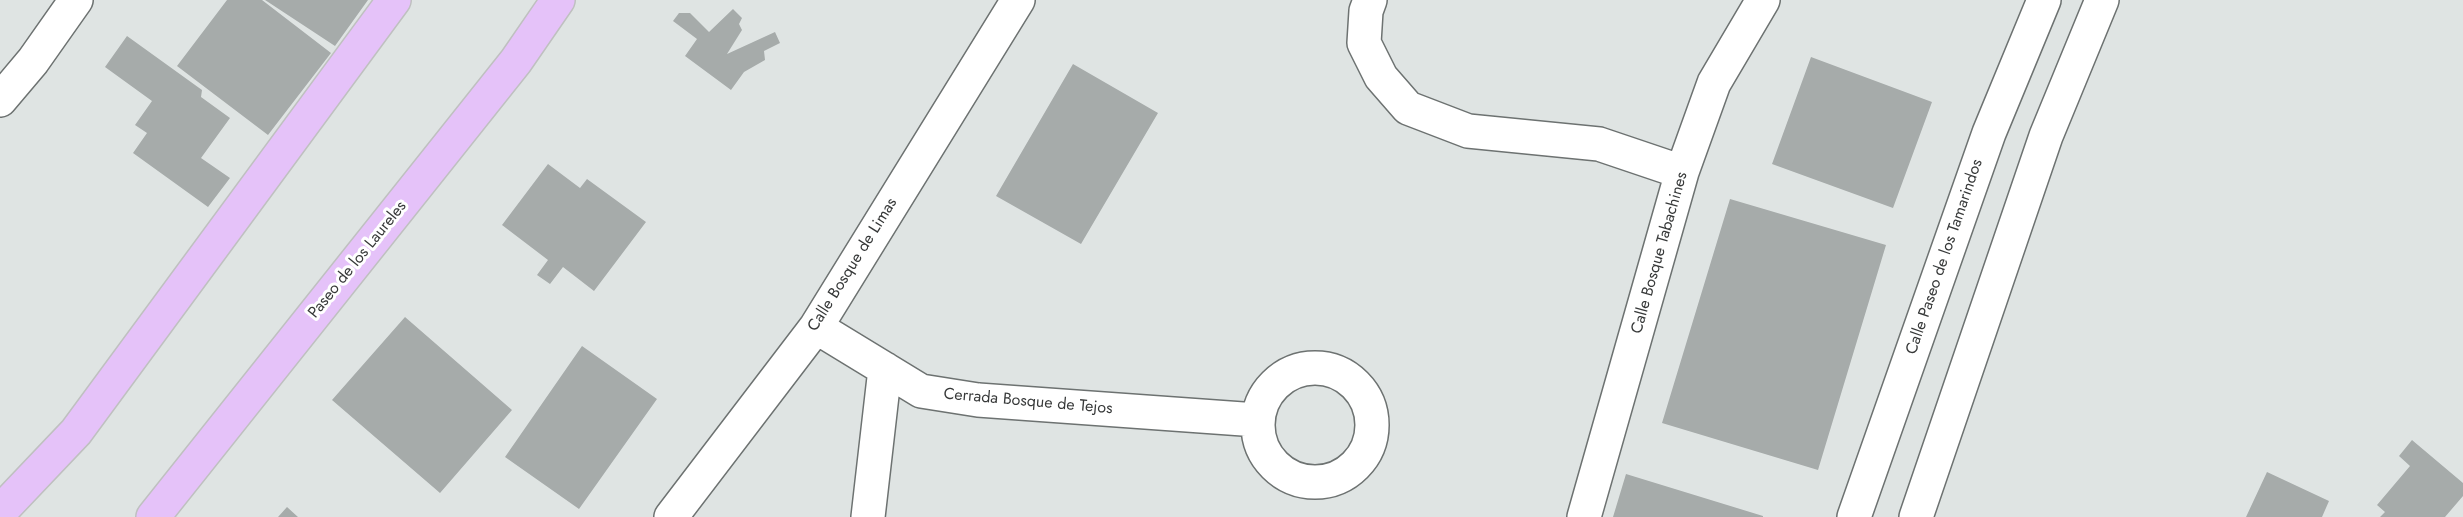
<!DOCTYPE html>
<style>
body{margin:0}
canvas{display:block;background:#dfe4e3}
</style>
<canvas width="2463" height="517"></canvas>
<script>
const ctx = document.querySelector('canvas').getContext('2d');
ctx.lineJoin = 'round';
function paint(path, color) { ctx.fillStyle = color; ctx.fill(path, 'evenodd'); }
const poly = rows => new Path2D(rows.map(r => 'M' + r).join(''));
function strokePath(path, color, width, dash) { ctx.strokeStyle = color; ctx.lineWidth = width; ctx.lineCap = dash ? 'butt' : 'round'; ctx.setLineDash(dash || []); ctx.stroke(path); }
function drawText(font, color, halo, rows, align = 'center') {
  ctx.font = font + ' Jost,sans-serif'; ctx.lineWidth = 6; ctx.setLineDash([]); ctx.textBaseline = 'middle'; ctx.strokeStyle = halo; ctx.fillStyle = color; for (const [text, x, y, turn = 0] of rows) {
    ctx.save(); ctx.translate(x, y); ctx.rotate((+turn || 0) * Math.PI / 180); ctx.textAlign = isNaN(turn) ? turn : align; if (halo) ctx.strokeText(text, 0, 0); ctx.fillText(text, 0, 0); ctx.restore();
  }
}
const building = poly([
 [227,0,262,0,331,53,268,135,177,66],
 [265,0,368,0,335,46],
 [733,9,742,18,739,24,742,30,727,54,775,32,780,43,764,51,765,60,744,72,731,90,685,56,697,39,673,21,679,13,690,13,709,32],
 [127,36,202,90,201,97,230,118,201,158,230,178,208,207,133,153,147,133,135,125,152,101,105,67],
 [1811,57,1932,102,1893,208,1772,164],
 [1073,64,1158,113,1081,244,996,196],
 [548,164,580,188,587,179,646,222,594,291,563,267,550,284,537,275,548,260,502,225],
 [1730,199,1886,245,1818,470,1662,423],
 [405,317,512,410,440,493,332,400],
 [582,346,657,399,579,509,505,457],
 [2412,440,2463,483,2463,496,2445,517,2380,517,2385,512,2377,505,2410,466,2399,456],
 [2267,472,2329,501,2322,517,2246,517],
 [1626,474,1763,516,1763,517,1613,517],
 [287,507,298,517,278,517]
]);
const minor = poly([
 [1370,0,1366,11,1364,43,1381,77,1408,108,1468,131,1599,144,1682,172],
 [0,100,33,61,76,0],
 [816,327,921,391,978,400,1257,420],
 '1258 425a57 57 0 1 1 114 0a57 57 0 1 1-114 0Z',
 [671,517,816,327,1018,0],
 [868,517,885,369],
 [1584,517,1682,172,1714,83,1763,0],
 [1854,517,1989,133,2044,0],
 [1916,517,2046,136,2102,0]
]);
const major = poly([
 [0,512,76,432,394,0],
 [153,517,516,61,558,0]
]);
const streetNames = [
 ["Calle Bosque Tabachines",1660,253,-74],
 ["Calle Paseo de los Tamarindos",1945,257,-71],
 ["Paseo de los Laureles",358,260,-51],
 ["Calle Bosque de Limas",853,265,-58],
 ["Cerrada Bosque de Tejos",1028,402,5]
];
paint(building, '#a6abaa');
strokePath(minor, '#6d7271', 36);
strokePath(major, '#bfc0c0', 36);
strokePath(minor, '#fff', 33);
strokePath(major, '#e5c2f9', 33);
drawText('16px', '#373939', '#fff', streetNames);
</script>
